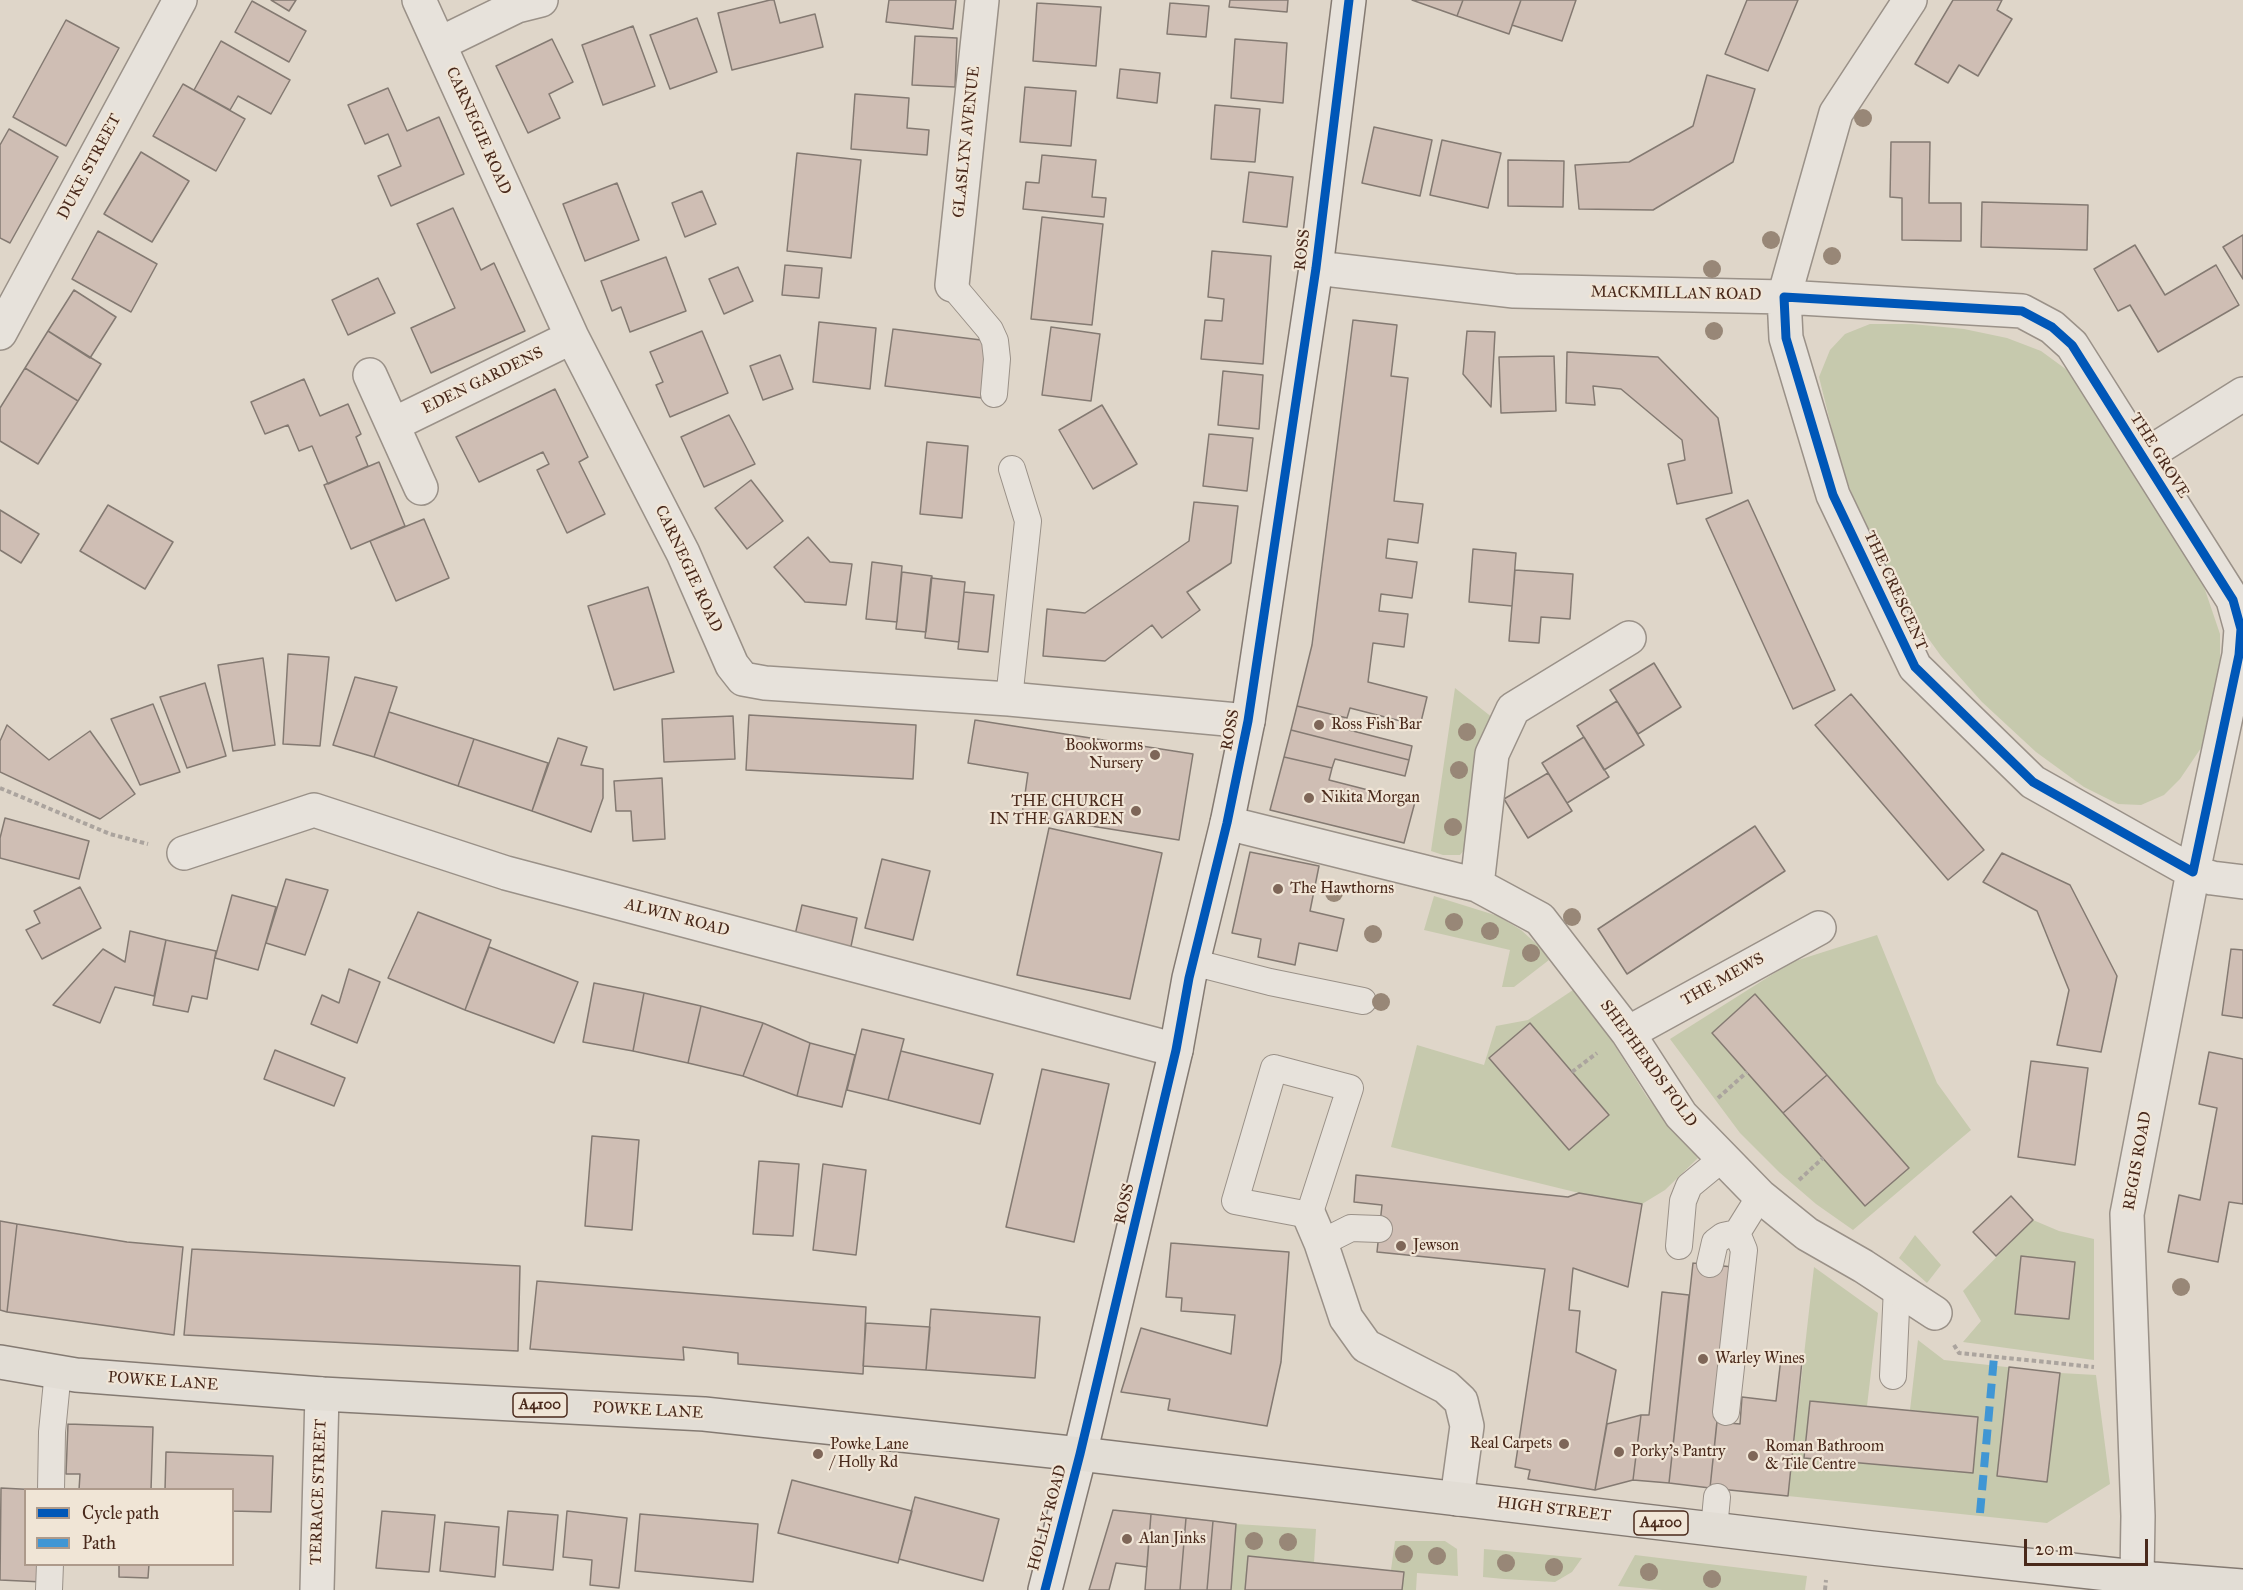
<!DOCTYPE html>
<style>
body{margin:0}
#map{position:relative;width:2243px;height:1590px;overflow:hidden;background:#dfd6c9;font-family:"IM FELL Great Primer",serif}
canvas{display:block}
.legend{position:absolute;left:24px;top:1488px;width:210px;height:78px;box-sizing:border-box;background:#f0e5d6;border:2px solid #ad9a8b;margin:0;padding:8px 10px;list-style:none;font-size:18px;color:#49291b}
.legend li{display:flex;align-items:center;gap:12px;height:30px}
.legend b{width:30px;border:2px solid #ad9a8b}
.scale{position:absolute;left:2024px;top:1539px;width:124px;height:27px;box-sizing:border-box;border:3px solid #49291b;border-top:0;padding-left:8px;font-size:18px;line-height:21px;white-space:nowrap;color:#49291b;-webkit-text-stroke:4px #f0e5d6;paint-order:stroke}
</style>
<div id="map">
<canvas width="2243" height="1590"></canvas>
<ul class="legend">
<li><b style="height:8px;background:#0057b8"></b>Cycle path</li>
<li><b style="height:8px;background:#4096d4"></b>Path</li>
</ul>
<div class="scale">20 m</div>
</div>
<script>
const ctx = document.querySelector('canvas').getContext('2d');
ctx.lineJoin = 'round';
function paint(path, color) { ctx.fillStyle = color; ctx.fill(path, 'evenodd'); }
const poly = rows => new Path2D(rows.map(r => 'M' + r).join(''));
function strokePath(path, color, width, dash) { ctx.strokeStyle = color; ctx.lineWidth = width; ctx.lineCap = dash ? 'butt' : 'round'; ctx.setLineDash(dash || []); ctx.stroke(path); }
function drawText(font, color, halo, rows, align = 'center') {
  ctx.font = font + ' "IM FELL Great Primer",serif'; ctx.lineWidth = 4.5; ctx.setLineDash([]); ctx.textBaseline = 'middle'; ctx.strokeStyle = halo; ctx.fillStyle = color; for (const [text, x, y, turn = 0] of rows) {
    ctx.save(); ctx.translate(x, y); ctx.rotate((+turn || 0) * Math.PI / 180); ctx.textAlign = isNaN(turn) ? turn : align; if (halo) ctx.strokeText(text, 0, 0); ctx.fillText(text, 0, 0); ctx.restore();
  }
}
const green = poly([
 [1870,324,1912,324,1964,329,2007,338,2041,351,2067,370,2201,578,2220,634,2220,664,2212,709,2201,748,2180,779,2164,795,2141,805,2118,804,2084,787,2036,752,1982,702,1941,656,1903,603,1865,528,1840,462,1819,377,1830,350,1845,334],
 [1455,688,1493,718,1469,844,1460,855,1443,855,1431,851],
 [1434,896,1498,916,1521,930,1541,948,1549,960,1514,987,1502,987,1510,950,1424,930],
 [1877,935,1937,1083,1971,1130,1853,1230,1816,1204,1779,1172,1740,1133,1670,1039,1792,962],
 [1573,990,1612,1041,1647,1097,1698,1158,1665,1190,1642,1204,1579,1193,1391,1147,1417,1045,1484,1065,1496,1026,1528,1020],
 [2033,1220,2059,1231,2094,1239,2094,1360,1963,1342,1981,1321,1963,1291],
 [1915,1235,1941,1265,1927,1283,1899,1258],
 [1814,1267,1878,1313,1867,1406,1810,1401,1804,1458,1973,1473,1978,1417,1910,1410,1918,1340,1944,1360,2060,1373,2096,1375,2110,1484,2047,1523,1788,1496],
 [1236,1524,1316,1529,1314,1563,1248,1557,1245,1590,1231,1590],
 [1395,1541,1445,1541,1457,1549,1458,1576,1417,1573,1416,1590,1402,1590,1403,1572,1391,1570],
 [1484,1549,1582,1558,1572,1572,1555,1582,1504,1579,1483,1577],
 [1635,1555,1807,1576,1805,1590,1662,1590,1618,1586]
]);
const building = poly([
 [271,0,296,0,289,11,271,0],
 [770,0,774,0,780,23,815,14,823,47,732,70,718,13,770,0],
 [889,0,956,0,953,29,886,22,889,0],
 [1230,0,1288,0,1287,12,1229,7,1230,0],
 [1412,0,1463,0,1457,16,1412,0],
 [1463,0,1521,0,1509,34,1457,16,1463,0],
 [1521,0,1576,0,1562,41,1512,25,1521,0],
 [1747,0,1798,0,1768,71,1725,54,1747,0],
 [1953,0,2002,0,1997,10,2012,19,1978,76,1959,65,1948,83,1915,64,1953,0],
 [252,1,306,31,289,62,235,32,252,1],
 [1037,3,1101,7,1096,66,1033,61,1037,3],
 [1170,3,1209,6,1206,37,1167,34,1170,3],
 [697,18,717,72,670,89,650,35,697,18],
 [66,20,119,48,66,146,13,117,66,20],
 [633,26,655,86,603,105,582,45,633,26],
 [915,36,957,38,955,87,912,85,915,36],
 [552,39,573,82,549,94,560,118,528,133,496,66,552,39],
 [1235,39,1287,43,1283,103,1231,98,1235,39],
 [221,41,290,80,271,114,238,96,230,110,194,90,221,41],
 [1120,69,1160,73,1157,103,1117,98,1120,69],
 [1707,75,1755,89,1733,162,1653,210,1579,209,1575,165,1629,162,1693,126,1707,75],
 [183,84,245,119,216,171,153,136,183,84],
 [1025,87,1076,91,1071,146,1020,142,1025,87],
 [388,88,407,131,439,117,464,174,391,206,378,176,401,166,388,134,365,144,348,105,388,88],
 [855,94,909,98,907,128,929,130,927,155,851,149,855,94],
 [1215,105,1260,109,1255,162,1211,159,1215,105],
 [1374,127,1432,140,1420,196,1362,183,1374,127],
 [9,129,58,157,10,243,0,238,0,145,9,129],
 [1442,140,1501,153,1488,208,1430,195,1442,140],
 [1891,142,1930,142,1929,203,1961,203,1961,241,1902,240,1902,198,1890,197,1891,142],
 [141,152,189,181,152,242,104,214,141,152],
 [797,153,861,160,851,258,787,251,797,153],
 [1042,155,1096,160,1092,197,1106,198,1104,217,1023,209,1026,182,1039,183,1042,155],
 [1508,160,1564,161,1563,207,1508,206,1508,160],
 [1249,172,1293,177,1287,227,1243,222,1249,172],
 [617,183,639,240,585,261,563,204,617,183],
 [702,191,716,224,685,237,672,203,702,191],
 [1982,202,2088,205,2087,250,1981,247,1982,202],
 [453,208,481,270,494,263,525,331,431,373,411,328,455,308,417,224,453,208],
 [1042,217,1103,224,1092,325,1031,319,1042,217],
 [98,231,157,264,131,312,72,279,98,231],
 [2243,235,2243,279,2223,247,2243,235],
 [2135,245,2165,295,2216,265,2239,305,2158,352,2130,305,2118,311,2094,269,2135,245],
 [1212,251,1271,256,1263,364,1201,359,1205,320,1222,321,1224,299,1208,297,1212,251],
 [666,257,686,311,630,332,621,307,612,311,601,281,666,257],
 [785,265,822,268,819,298,782,295,785,265],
 [738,267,753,301,724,314,709,279,738,267],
 [378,278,395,313,348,335,332,300,378,278],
 [74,290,116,317,90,358,48,331,74,290],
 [1353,320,1397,325,1391,376,1408,378,1394,501,1423,504,1418,543,1388,539,1386,558,1417,562,1412,598,1381,594,1379,611,1408,614,1404,647,1373,643,1368,682,1427,697,1420,726,1350,708,1347,718,1297,706,1312,645,1353,320],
 [819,322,876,328,870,389,813,382,819,322],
 [1051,327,1100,334,1091,401,1042,395,1051,327],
 [893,329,989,341,982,398,885,386,893,329],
 [48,331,101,364,78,401,25,368,48,331],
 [702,331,728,393,670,417,656,385,663,382,650,352,702,331],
 [1467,331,1495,332,1491,407,1463,374,1467,331],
 [1567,352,1658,357,1718,418,1732,493,1677,504,1668,464,1685,460,1682,440,1621,389,1593,386,1595,405,1566,403,1567,352],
 [780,355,793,389,763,400,750,366,780,355],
 [1554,356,1556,411,1501,413,1499,357,1554,356],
 [25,368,78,401,38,464,0,441,0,408,25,368],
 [1223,371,1263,375,1259,429,1218,425,1223,371],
 [304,379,320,416,348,404,361,434,356,437,368,466,328,484,312,446,299,451,288,425,265,434,251,402,304,379],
 [555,389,588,457,579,462,605,514,567,533,537,470,549,464,543,452,479,482,456,437,555,389],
 [1102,405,1137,464,1093,489,1059,430,1102,405],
 [729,415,755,464,704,487,681,437,729,415],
 [1209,434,1253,438,1247,491,1203,486,1209,434],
 [927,442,968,446,962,518,920,514,927,442],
 [379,462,405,526,351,549,324,485,379,462],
 [751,480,783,521,747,549,715,508,751,480],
 [1748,500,1835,690,1793,709,1706,519,1748,500],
 [1194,502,1238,506,1231,563,1187,592,1200,610,1162,638,1152,625,1105,661,1043,656,1047,609,1085,613,1189,541,1194,502],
 [108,505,173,542,145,589,80,551,108,505],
 [0,510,39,534,21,563,0,550,0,510],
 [424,519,449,578,396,601,370,541,424,519],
 [808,537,830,562,852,564,846,605,805,602,774,567,808,537],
 [1473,549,1516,553,1512,606,1469,602,1473,549],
 [872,562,902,566,897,622,866,619,872,562],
 [1515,570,1573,574,1570,619,1541,617,1539,643,1509,641,1515,570],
 [902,572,932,576,926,632,896,629,902,572],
 [931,578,965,582,959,642,925,638,931,578],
 [648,587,674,672,614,690,588,606,648,587],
 [964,592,994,595,988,652,958,649,964,592],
 [288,654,329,657,320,746,283,744,288,654],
 [263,658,275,745,233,751,218,665,263,658],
 [1654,663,1681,707,1638,734,1610,690,1654,663],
 [355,677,397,687,374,757,333,745,355,677],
 [205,683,226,756,187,768,160,697,205,683],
 [1851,694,1984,850,1948,880,1815,725,1851,694],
 [1617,701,1644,745,1604,770,1577,726,1617,701],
 [153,704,180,772,140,785,111,719,153,704],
 [1297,706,1347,718,1345,729,1412,746,1409,760,1291,730,1297,706],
 [389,712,474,739,458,786,374,757,389,712],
 [749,715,916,725,913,779,746,770,749,715],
 [733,716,735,759,664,762,662,719,733,716],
 [975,720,1193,754,1179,840,1022,815,1028,773,968,763,975,720],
 [7,725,49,760,90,731,135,794,100,819,0,772,0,741,7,725],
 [1291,730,1409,760,1405,776,1335,759,1332,768,1284,757,1291,730],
 [1584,737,1609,777,1567,803,1542,763,1584,737],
 [558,738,587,747,581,765,603,769,603,798,591,832,532,811,558,738],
 [474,739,548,763,532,811,458,786,474,739],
 [1284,757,1332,768,1329,780,1415,802,1404,843,1270,810,1284,757],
 [1548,773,1572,811,1528,838,1504,799,1548,773],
 [662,778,665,839,633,841,631,811,616,811,614,781,662,778],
 [5,818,89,841,79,879,0,858,0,838,5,818],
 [1755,826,1785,871,1627,974,1598,929,1755,826],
 [1049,828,1162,853,1130,999,1017,975,1049,828],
 [1250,852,1319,866,1310,911,1344,919,1337,951,1299,943,1295,965,1258,957,1261,939,1232,933,1250,852],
 [2002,853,2070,885,2117,976,2101,1052,2057,1045,2069,990,2037,911,1983,882,2002,853],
 [882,859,930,871,913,940,865,928,882,859],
 [286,879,328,890,305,955,266,943,286,879],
 [80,887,101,928,42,959,26,930,40,923,34,911,80,887],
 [232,895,276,907,258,970,215,958,232,895],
 [802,905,857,918,850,951,794,939,802,905],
 [418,912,491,940,465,1010,388,978,418,912],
 [130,931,166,940,154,996,115,987,100,1023,53,1005,103,949,125,962,130,931],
 [166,940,216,951,207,999,192,996,188,1012,153,1005,166,940],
 [489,947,578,982,554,1043,465,1010,489,947],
 [2231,949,2243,950,2243,1018,2222,1015,2231,949],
 [349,969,380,982,357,1043,311,1024,322,995,339,1003,349,969],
 [594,983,644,993,633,1051,583,1042,594,983],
 [644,993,701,1006,688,1063,633,1051,644,993],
 [1755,994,1827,1075,1783,1113,1712,1033,1755,994],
 [701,1006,763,1023,743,1076,688,1063,701,1006],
 [763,1023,810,1043,797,1096,743,1076,763,1023],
 [1530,1023,1609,1115,1569,1150,1489,1058,1530,1023],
 [862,1029,904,1039,888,1100,847,1090,862,1029],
 [810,1043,855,1055,842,1107,797,1096,810,1043],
 [275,1050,345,1078,334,1106,264,1079,275,1050],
 [901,1051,993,1074,980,1124,888,1100,901,1051],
 [2209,1052,2243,1059,2243,1204,2229,1202,2218,1262,2168,1252,2179,1195,2200,1200,2217,1108,2199,1104,2209,1052],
 [2031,1061,2088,1068,2075,1165,2018,1157,2031,1061],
 [1042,1069,1109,1084,1074,1242,1006,1227,1042,1069],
 [1827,1075,1909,1168,1865,1206,1783,1113,1827,1075],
 [592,1136,639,1140,632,1230,585,1226,592,1136],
 [759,1161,799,1164,793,1236,753,1234,759,1161],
 [823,1164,866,1170,856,1255,813,1250,823,1164],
 [1356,1175,1568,1197,1579,1193,1642,1204,1628,1287,1573,1268,1569,1310,1580,1311,1576,1352,1616,1370,1595,1490,1528,1479,1530,1470,1515,1467,1545,1269,1377,1252,1382,1205,1354,1202,1356,1175],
 [2011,1196,2033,1220,1996,1256,1973,1232,2011,1196],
 [0,1221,17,1224,7,1312,0,1310,0,1221],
 [17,1224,127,1242,183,1247,174,1335,7,1312,17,1224],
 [1171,1243,1289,1252,1281,1362,1267,1426,1168,1410,1170,1399,1121,1392,1141,1328,1231,1354,1235,1315,1181,1311,1182,1298,1166,1297,1171,1243],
 [192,1249,520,1266,518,1351,184,1335,192,1249],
 [2021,1256,2075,1262,2069,1319,2015,1314,2021,1256],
 [1693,1263,1733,1267,1710,1488,1669,1483,1693,1263],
 [537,1281,866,1307,863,1374,738,1364,738,1353,683,1347,684,1360,530,1349,537,1281],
 [1662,1292,1689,1295,1669,1483,1633,1480,1641,1415,1649,1415,1662,1292],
 [931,1309,1040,1317,1035,1378,926,1370,931,1309],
 [866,1323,930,1327,926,1370,863,1366,866,1323],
 [1781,1358,1802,1361,1788,1496,1710,1488,1717,1422,1740,1424,1742,1397,1776,1401,1781,1358],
 [2009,1367,2060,1373,2047,1482,1997,1476,2009,1367],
 [1810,1401,1978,1417,1973,1473,1804,1458,1810,1401],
 [1641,1415,1633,1480,1595,1490,1607,1424,1641,1415],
 [68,1424,153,1427,151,1490,79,1490,80,1474,66,1474,68,1424],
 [166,1452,273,1456,271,1512,232,1511,232,1490,165,1490,166,1452],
 [792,1480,912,1511,898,1563,778,1533,792,1480],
 [1,1488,40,1490,26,1490,26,1564,44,1564,43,1582,0,1580,1,1488],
 [915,1497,999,1519,983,1581,899,1559,915,1497],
 [1113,1510,1151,1514,1147,1567,1116,1563,1109,1590,1089,1590,1113,1510],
 [382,1511,435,1515,429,1572,376,1568,382,1511],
 [508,1511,558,1515,553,1570,503,1565,508,1511],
 [567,1511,627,1518,619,1588,590,1585,592,1560,563,1557,567,1511],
 [640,1514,758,1524,753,1582,635,1571,640,1514],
 [1151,1514,1186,1518,1180,1590,1145,1590,1151,1514],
 [1186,1518,1213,1521,1207,1590,1180,1590,1186,1518],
 [1213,1521,1236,1524,1231,1590,1207,1590,1213,1521],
 [445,1522,499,1527,495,1577,440,1571,445,1522],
 [1248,1556,1404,1572,1402,1590,1245,1590,1248,1556],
 [119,1564,149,1564,148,1578,119,1577,119,1564]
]);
const path = poly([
 [0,788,110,834,148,844],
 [1572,1072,1597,1053],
 [1718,1098,1747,1072],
 [1799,1180,1823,1158],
 [1954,1345,1959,1353,2094,1367],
 [1825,1590,1826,1580]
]);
const lane = poly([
 [952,285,990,330,995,341,997,359,994,394],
 [1009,699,1028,521,1012,469],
 [1192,962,1270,982,1363,1001],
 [1274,1068,1350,1088,1309,1215,1235,1201,1274,1068],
 [1321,1243,1351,1228,1379,1229],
 [1679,1246,1683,1201,1689,1186,1723,1158],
 [1710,1264,1715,1242,1723,1236,1737,1233,1760,1196],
 [1893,1376,1897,1287],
 [1726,1412,1744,1250,1737,1233],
 [51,1490,52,1432,58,1371],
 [1714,1529,1717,1497],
 [49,1590,50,1564]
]);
const street = poly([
 [419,0,572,337,683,553,732,665,743,679,765,683,1009,699,1248,721],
 [439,44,517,6,541,0],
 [1316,268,1514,291,1784,297,1836,113,1910,0],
 [952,285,982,0],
 [1784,297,2022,311,2052,327,2072,345,2233,600,2241,629,2239,655,2193,872,2033,782,1915,667,1833,495,1786,338,1784,297],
 [0,333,180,0],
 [370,375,421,488],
 [394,424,572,337],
 [2143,457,2243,394],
 [1227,823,1477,885,1540,919,1628,1033,1681,1115,1760,1196,1807,1234,1863,1266,1935,1313],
 [184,853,314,810,506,873,1176,1050],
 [1477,885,1492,754,1513,709,1629,638],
 [1628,1033,1819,928],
 [1309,1215,1321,1243,1346,1318,1366,1346,1446,1387,1461,1401,1467,1426,1457,1499],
 [2137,1577,2138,1516,2127,1214,2193,872,2212,878,2243,882],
 [317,1590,322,1394]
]);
const secondary = poly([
 [1045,1590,1080,1454,1176,1050,1189,978,1227,823,1248,721,1316,268,1349,0]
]);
const primary = poly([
 [0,1362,76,1375,322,1394,704,1414,1080,1454,1872,1548,2153,1579,2243,1586]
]);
const quiet = poly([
 [1980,1513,1994,1357]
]);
const cycleway = poly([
 [1784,297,2022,311,2052,327,2072,345,2233,600,2241,629,2239,655,2193,872,2033,782,1915,667,1833,495,1786,338,1784,297],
 [1045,1590,1080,1454,1176,1050,1189,978,1227,823,1248,721,1316,268,1349,0]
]);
const trees = [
 [1863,118],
 [1771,240],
 [1832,256],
 [1712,269],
 [1714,331],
 [1467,732],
 [1459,770],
 [1453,827],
 [1334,893],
 [1572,917],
 [1454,922],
 [1490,931],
 [1373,934],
 [1531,953],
 [1381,1002],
 [2181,1287],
 [1254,1541],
 [1288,1542],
 [1404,1554],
 [1437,1556],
 [1506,1563],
 [1554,1567],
 [1649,1572],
 [1712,1579]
];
const markers = [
 [1319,725,6,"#7e6658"],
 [1155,755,6,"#7e6658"],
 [1309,798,6,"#7e6658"],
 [1136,811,6,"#7e6658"],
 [1278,889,6,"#7e6658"],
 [1401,1246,6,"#7e6658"],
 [1703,1359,6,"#7e6658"],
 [1564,1444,6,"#7e6658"],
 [1619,1452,6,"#7e6658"],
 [818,1454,6,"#7e6658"],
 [1753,1456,6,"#7e6658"],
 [1127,1539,6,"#7e6658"]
];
const shields = [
 [540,1405,54],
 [1661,1523,54]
];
const shieldNames = [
 ["A4100",540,1405],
 ["A4100",1661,1523]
];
const streetNames = [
 ["CARNEGIE ROAD",478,131,66],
 ["GLASLYN AVENUE",967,142,-84],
 ["DUKE STREET",90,167,-62],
 ["ROSS",1303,250,-83],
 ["MACKMILLAN ROAD",1676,294,1],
 ["EDEN GARDENS",483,381,-26],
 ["THE GROVE",2159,456,58],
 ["CARNEGIE ROAD",688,569,65],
 ["THE CRESCENT",1895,591,65],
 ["ROSS",1231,730,-79],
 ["ALWIN ROAD",677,918,15],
 ["THE MEWS",1723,980,-29],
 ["SHEPHERDS FOLD",1648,1064,54],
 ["REGIS ROAD",2138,1161,-80],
 ["ROSS",1125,1204,-77],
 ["POWKE LANE",163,1382,4],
 ["POWKE LANE",648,1411,3],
 ["TERRACE STREET",319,1492,-88],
 ["HIGH STREET",1554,1510,7],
 ["HOLLY ROAD",1048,1518,-75]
];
const poiNames = [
 ["Ross Fish Bar",1331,725],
 ["Bookworms",1143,746,"right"],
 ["Nursery",1143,764,"right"],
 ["Nikita Morgan",1321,798],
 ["THE CHURCH",1124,802,"right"],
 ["IN THE GARDEN",1124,820,"right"],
 ["The Hawthorns",1290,889],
 ["Jewson",1413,1246],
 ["Warley Wines",1715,1359],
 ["Real Carpets",1552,1444,"right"],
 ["Powke Lane",830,1445],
 ["/ Holly Rd",830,1463],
 ["Roman Bathroom",1765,1447],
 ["& Tile Centre",1765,1465],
 ["Porky's Pantry",1631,1452],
 ["Alan Jinks",1139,1539]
];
paint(green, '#c6c9ad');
paint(building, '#cfbeb4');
strokePath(building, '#847a72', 1.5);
strokePath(lane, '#9a9188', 28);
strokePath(street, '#9a9188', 36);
strokePath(secondary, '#847a72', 36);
strokePath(primary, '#847a72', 36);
strokePath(path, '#aba49e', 4, [4.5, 3]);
strokePath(lane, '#e7e2db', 26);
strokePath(street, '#e7e2db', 33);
strokePath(secondary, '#e7e2db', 33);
strokePath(primary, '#e2ddd5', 33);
strokePath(quiet, '#4096d4', 8, [15, 8]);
strokePath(cycleway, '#0057b8', 9);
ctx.fillStyle = '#988777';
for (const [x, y] of trees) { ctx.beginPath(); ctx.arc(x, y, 9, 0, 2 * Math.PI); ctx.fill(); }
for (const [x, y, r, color] of markers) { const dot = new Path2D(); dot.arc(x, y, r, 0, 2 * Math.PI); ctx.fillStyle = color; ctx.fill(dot); strokePath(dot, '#f0e5d6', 2); }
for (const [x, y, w] of shields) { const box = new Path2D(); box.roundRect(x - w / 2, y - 12, w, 24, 4.5); ctx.fillStyle = '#f0e5d6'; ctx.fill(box); strokePath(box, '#49291b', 1.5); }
drawText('bold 15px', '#49291b', null, shieldNames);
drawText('16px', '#49291b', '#f0e5d6', streetNames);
drawText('16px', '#49291b', '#f0e5d6', poiNames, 'left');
</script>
